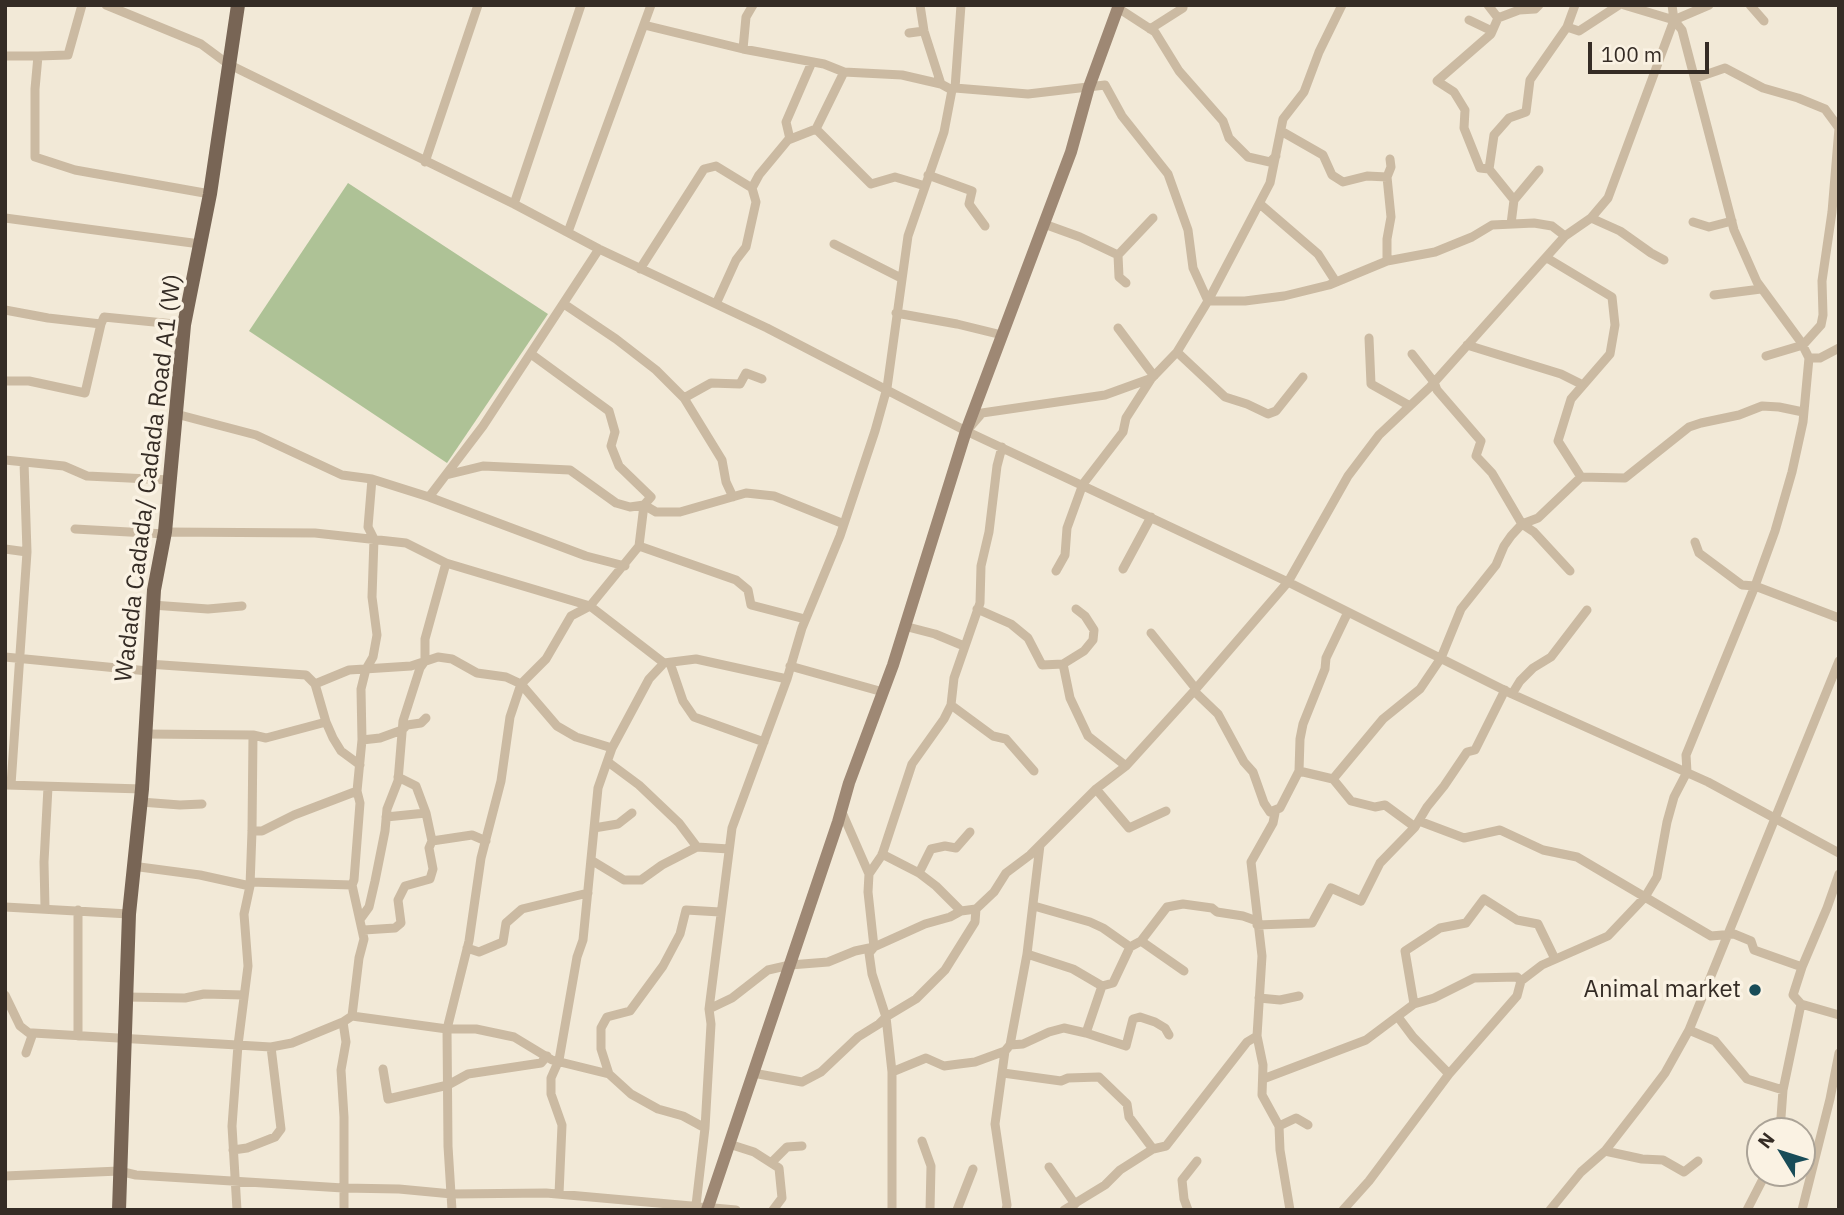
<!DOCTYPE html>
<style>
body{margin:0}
#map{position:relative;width:1844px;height:1215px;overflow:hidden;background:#f2e9d7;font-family:"IBM Plex Sans",sans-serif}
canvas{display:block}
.frame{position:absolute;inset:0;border:7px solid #352c25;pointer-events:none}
.north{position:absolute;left:1746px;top:1117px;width:70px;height:70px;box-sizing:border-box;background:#faf2e3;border:2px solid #aba397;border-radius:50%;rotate:308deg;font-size:19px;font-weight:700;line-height:28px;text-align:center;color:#352c25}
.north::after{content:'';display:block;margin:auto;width:24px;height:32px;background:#184c58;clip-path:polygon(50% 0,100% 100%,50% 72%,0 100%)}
.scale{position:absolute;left:1588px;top:42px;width:121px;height:32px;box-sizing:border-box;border:4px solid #352c25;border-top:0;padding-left:9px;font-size:21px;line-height:24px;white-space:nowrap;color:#352c25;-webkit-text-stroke:5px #faf2e3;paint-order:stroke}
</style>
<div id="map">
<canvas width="1844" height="1215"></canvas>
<div class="frame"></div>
<div class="north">N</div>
<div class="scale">100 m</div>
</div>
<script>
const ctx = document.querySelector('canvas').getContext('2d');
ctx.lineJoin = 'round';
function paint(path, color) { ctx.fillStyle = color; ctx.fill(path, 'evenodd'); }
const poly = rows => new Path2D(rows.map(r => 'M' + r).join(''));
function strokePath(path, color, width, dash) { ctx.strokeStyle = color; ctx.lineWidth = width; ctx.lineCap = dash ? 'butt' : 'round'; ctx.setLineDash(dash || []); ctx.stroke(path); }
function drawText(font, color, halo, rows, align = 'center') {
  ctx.font = font + ' "IBM Plex Sans",sans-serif'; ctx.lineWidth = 7; ctx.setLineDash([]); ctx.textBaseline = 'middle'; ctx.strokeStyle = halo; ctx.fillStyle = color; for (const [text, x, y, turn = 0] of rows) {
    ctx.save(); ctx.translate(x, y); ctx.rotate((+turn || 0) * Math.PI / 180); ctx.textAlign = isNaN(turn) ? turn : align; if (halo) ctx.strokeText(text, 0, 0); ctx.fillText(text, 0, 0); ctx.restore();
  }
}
const green = poly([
 [348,183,548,314,447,463,249,331]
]);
const street = poly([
 [82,5,68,55,38,56,35,89,35,157,75,170,210,194],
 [106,5,201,44,228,64,514,204,599,249,767,328,966,431,1288,582,1512,694,1708,782,1839,853],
 [920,5,924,31,941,84],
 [1488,5,1498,18,1519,10,1535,9,1539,5],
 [1624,5,1674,20,1709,5],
 [1750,5,1764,21],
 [1118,8,1155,32,1179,71,1223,121,1229,138,1248,157,1270,162,1276,156],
 [1498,18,1491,34,1437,81,1454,92,1465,110,1464,128,1480,168,1489,169,1514,200,1511,224],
 [1469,20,1492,31],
 [644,25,743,49,824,64,844,72,902,75,941,84,952,90],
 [1567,27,1579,31,1619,5],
 [1150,29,1183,8,1183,5],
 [909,33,924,31],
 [743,49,746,17,753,5],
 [5,56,38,56],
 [844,72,816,129,871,184,895,177,925,186],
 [1696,78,1725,68,1763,88,1798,98,1825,109,1839,128,1832,212,1822,281,1823,315,1821,325,1803,345,1766,356],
 [955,88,961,5],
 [1281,131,1323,155,1332,175,1343,182,1367,176,1387,177,1391,217,1387,239,1387,261],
 [790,139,786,122,812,62],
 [425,162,478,5],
 [1489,169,1494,135,1509,118,1526,112,1530,80,1567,27,1575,5],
 [928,175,972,191,969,204,985,226],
 [1387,177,1391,167,1390,159],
 [1514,200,1539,170],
 [514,204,581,5],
 [1260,204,1318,254,1336,282],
 [5,218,200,244],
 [1591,218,1620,231,1651,253,1664,260],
 [1693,222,1709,227,1732,221],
 [1044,224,1080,237,1118,255,1153,218],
 [568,232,651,5],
 [834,244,901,278],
 [1118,255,1119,277,1126,283],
 [1547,258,1612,297,1615,325,1610,354,1571,399,1558,441,1581,477,1625,478,1689,427,1701,423,1739,415,1762,406,1779,407,1803,412],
 [640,269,704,169,716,166,752,188,759,175,788,140,816,129],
 [1714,295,1761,289],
 [1208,301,1245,301,1284,296,1329,285,1387,261,1435,252,1472,237,1492,225,1534,223,1552,226,1565,236],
 [564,304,616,339,656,370,684,398,722,460,726,482,733,497],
 [716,304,736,260,746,247,756,202,752,188],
 [5,310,48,318,101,324,104,317,184,325],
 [896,313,957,324,1002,335],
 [1118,328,1154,376],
 [1369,338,1371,384,1410,406],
 [1467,345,1561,374,1581,384],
 [1177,352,1225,397,1247,404,1268,414,1276,411,1303,377],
 [531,354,609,411,615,432,611,446,619,466,651,497,644,505,639,546],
 [1412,354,1434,382,1437,390,1481,441,1476,456,1492,473,1522,524,1534,532,1570,571],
 [1809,358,1820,358,1839,348],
 [5,381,29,381,85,393,101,324],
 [684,398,711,383,740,384,746,373,762,379],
 [176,414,256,435,342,475,372,479,429,497,586,556,625,566],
 [970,427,982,413,1105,395,1152,378,1177,352,1208,301,1270,183,1283,119,1304,92,1319,52,1342,5],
 [5,460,64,466,87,476,170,480],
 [446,475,483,466,570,470,616,503,630,507,644,505,656,512,680,512,746,493,774,496,844,524],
 [429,497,483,426,599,249],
 [75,529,165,534],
 [165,532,315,533,406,543,446,563,590,606,664,663,696,659,787,679],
 [1695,542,1699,553,1742,585,1755,586,1839,618],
 [5,549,27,552],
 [1123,569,1151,517],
 [1056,571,1065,555,1067,528,1083,484,1123,432,1126,418,1151,379],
 [152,605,208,609,242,606],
 [977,609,1011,624,1028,638,1042,665,1063,664,1070,698,1088,736,1126,766],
 [904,626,935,634,964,646],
 [1151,633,1196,689],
 [5,657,148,671],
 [670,663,683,701,694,717,764,742],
 [148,664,306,675,315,684,326,722,333,738,341,751,360,765],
 [1063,664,1084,651,1093,640,1094,630,1085,616,1076,609],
 [790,666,883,692],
 [315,684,349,670,411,666,438,657,452,659,477,673,506,677,521,684,557,726,576,737,612,748],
 [1194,691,1218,714,1244,762,1253,772,1264,803,1270,812,1275,813,1273,823,1251,862,1262,956,1257,1036,1263,1065,1262,1095,1279,1126,1280,1150,1290,1210],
 [1512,694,1520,681,1533,668,1551,657,1587,610],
 [951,705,993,736,1006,739,1034,771],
 [144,734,253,735,266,738,326,722],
 [362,740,380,738,402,730,407,725,421,723,426,718],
 [608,762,639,785,679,823,697,847,729,849],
 [1299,771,1333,779,1383,719,1420,689,1441,658,1461,609,1496,565,1504,546,1511,536,1522,524,1538,518,1581,477],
 [1333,779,1351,801,1375,807,1385,805,1415,827],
 [7,785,142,789],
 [11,785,27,552,24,462],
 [1096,789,1129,828,1166,811],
 [141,802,180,805,202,804],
 [841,810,869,874,868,892,874,947,869,953,872,974,886,1017,892,1072,892,1210],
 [1270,812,1280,808,1299,771,1300,739,1303,724,1325,669,1326,658,1348,612],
 [426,813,432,841],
 [386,817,426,813,416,786,398,777],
 [1419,821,1464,838,1500,830,1543,850,1577,857,1711,936,1734,934,1751,941,1754,950,1802,967,1793,995,1801,1004,1839,1015],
 [594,828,618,824,632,813],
 [252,831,262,831,294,815,357,791],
 [882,854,919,873,936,886,961,911],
 [591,860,624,880,641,880,662,865,697,847],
 [132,866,200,875,250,886],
 [919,873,931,849,945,846,956,848,970,832],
 [869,874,882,855,912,764,944,719,951,705,954,678,980,603,981,566,989,532,997,466,1002,447],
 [250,882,352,885],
 [1034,906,1090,922,1103,928,1130,947],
 [5,907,129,914],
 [45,908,44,862,48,787],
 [361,918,369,907,375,881,385,831,387,809,398,781,403,721,420,668,425,661,425,639,446,563],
 [1257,925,1312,923,1331,888,1361,901,1380,863,1415,827,1427,807,1444,786,1467,752,1475,750,1505,690],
 [364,930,395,928,401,923,398,900,405,886,430,879,433,869,429,848,432,841,472,835,486,841],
 [1141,941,1184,971],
 [467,948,479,952,503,942,506,923,522,909,588,893],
 [1027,954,1073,969,1102,986],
 [1802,967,1827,908,1839,874],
 [5,995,20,1026,29,1033,33,1033],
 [126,997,185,998,204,994,244,995],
 [1259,998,1280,1000,1299,996],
 [1414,1004,1405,951,1440,928,1466,923,1484,899,1517,920,1538,924,1555,959],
 [709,1009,732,998,768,970,790,965,828,962,855,951,874,947,925,924,950,917,961,911,976,909],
 [352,1016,359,958,364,939,352,885,354,880,360,803,357,791,362,740,361,689,366,669,373,657,377,635,372,597,374,539,368,527,372,479],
 [1398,1017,1413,1037,1449,1074],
 [343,1022,346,1042,341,1070,344,1117,344,1210],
 [1689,1030,1715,1041,1747,1079,1783,1090],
 [1086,1033,1102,986,1113,983,1130,947,1141,941,1167,907,1183,904,1212,908,1217,912,1243,916,1257,921],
 [78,1036,78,910],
 [1010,1045,1023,1044,1049,1032,1064,1028,1086,1033,1126,1046,1133,1019,1140,1017,1155,1022,1165,1028,1169,1035],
 [26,1053,33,1033,271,1047,292,1043,343,1022,352,1016,447,1029,476,1029,514,1037,552,1060,609,1074,631,1094,658,1109,683,1116,705,1128],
 [383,1069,388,1099,448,1085,468,1074,541,1063,547,1056],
 [892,1072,926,1058,944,1066,959,1064,975,1062,1005,1051],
 [753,1073,802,1082,821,1072,858,1037,879,1024,886,1017,916,999,945,970,975,922,976,909,994,892,1006,873,1030,855,1096,789,1126,766,1194,691,1288,582,1348,476,1379,435,1430,387,1565,236,1591,218,1608,198,1674,20,1672,5],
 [1003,1073,1061,1081,1068,1078,1099,1077,1127,1104,1129,1117,1153,1149],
 [609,1074,601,1049,601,1028,607,1017,630,1011,663,966,680,934,686,910,720,912],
 [1263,1079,1366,1040,1414,1004,1434,998,1474,978,1517,977,1521,981],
 [1279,1126,1296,1118,1308,1125],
 [1780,1131,1783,1090,1801,1004],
 [922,1141,931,1166,930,1210],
 [729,1144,754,1152,779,1168,782,1198,773,1210],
 [233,1150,247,1148,275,1137,281,1129,271,1047],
 [1605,1151,1642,1159,1663,1160,1684,1172,1698,1161],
 [772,1162,787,1147,802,1146],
 [1049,1167,1075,1204],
 [5,1176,119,1171,136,1175,343,1188,399,1189,452,1194,546,1193,736,1210],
 [559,1194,562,1125,551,1094,551,1078,559,1060,577,957,583,940,598,788,612,748,649,679,664,663],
 [696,1205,705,1128,711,1024,709,1009,732,828,787,679,802,628,840,536,875,431,887,388,908,236,944,132,952,90,955,88,1028,94,1105,85,1122,116,1168,174,1188,230,1193,268,1208,301],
 [237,1210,232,1126,238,1045,248,966,244,914,250,886,252,831,253,735],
 [452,1210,448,1146,447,1029,469,941,481,858,501,781,510,717,521,684,546,659,571,616,590,606,639,546,736,580,748,590,751,605,805,619],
 [957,1210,973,1169],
 [1006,1210,1007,1205,995,1124,1005,1051,1010,1045,1027,954,1040,845],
 [1064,1210,1105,1185,1120,1170,1153,1149,1166,1146,1247,1042,1257,1036],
 [1188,1210,1184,1199,1182,1180,1197,1161],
 [1343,1210,1369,1181,1449,1074,1517,996,1521,981,1542,965,1608,936,1645,897,1657,877,1667,822,1674,797,1687,772,1686,755,1755,586,1775,531,1792,472,1803,422,1809,358,1801,342,1757,282,1734,230,1682,30,1674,20],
 [1550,1210,1581,1172,1605,1151,1640,1106,1665,1073,1689,1030,1839,661],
 [1747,1210,1766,1173],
 [1802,1210,1830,1099,1839,1053]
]);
const secondary = poly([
 [707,1210,838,822,849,783,893,665,966,431,1071,152,1089,87,1119,5]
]);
const primary = poly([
 [119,1210,129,914,142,789,154,590,165,532,184,325,210,194,238,5]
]);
const markers = [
 [1755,990,7,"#184c58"]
];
const streetNames = [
 ["Wadada Cadada/ Cadada Road A1 (W)",149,478,-83]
];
const poiNames = [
 ["Animal market",1741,990]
];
paint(green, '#aec296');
strokePath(street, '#cbbaa2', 9);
strokePath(secondary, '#9e8874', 12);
strokePath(primary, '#786555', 14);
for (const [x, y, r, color] of markers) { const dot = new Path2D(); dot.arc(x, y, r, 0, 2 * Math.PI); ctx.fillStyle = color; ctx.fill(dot); strokePath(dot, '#faf2e3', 2.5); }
drawText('24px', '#352c25', '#faf2e3', streetNames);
drawText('24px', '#352c25', '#faf2e3', poiNames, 'right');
</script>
